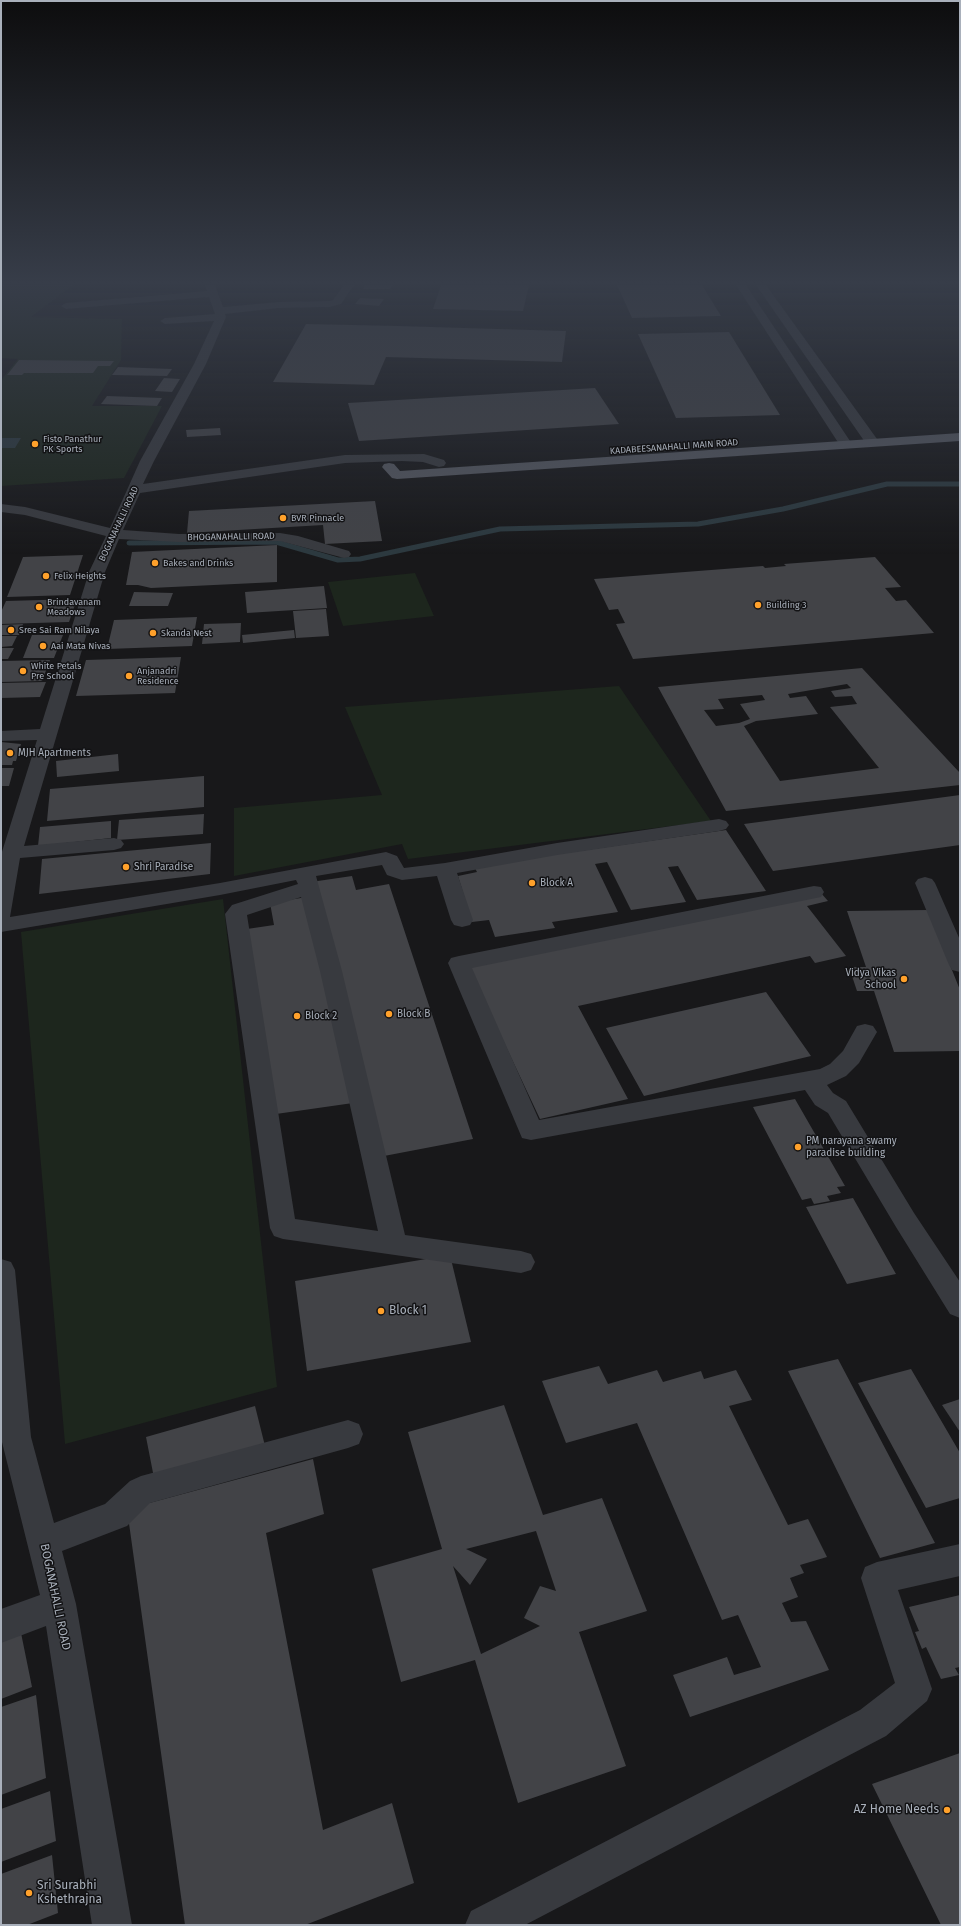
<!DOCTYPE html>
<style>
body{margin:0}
#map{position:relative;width:961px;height:1926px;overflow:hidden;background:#18181a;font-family:"Fira Sans",sans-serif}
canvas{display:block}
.frame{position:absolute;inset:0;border:2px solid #a9b0bb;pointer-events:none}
</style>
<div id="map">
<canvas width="961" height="1926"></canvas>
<div class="frame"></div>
</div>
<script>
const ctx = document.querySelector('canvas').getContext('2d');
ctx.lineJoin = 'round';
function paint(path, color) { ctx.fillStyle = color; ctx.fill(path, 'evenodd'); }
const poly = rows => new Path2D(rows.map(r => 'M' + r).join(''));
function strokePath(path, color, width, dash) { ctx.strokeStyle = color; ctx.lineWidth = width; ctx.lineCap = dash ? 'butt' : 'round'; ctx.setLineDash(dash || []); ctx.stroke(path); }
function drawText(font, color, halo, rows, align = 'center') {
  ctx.font = font + ' "Fira Sans",sans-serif'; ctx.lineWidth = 3; ctx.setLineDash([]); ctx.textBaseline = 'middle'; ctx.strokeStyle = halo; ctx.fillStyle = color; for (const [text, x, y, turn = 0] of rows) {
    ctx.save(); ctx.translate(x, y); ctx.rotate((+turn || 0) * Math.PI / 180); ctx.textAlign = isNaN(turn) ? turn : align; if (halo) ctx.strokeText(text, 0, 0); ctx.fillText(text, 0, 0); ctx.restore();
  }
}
const green = poly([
 [1,285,73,285,31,317,122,319,121,360,92,406,162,406,124,478,1,486,1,380,18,359,1,358],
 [415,573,434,616,343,626,328,582],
 [619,686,711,821,408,859,402,844,234,876,234,808,382,795,345,707],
 [223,899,277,1387,65,1444,21,932]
]);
const water = poly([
 [1,438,21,438,15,448,1,448]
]);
const stream = poly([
 [129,543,276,542,338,560,360,559,500,529,698,524,783,509,887,484,960,484]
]);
const building = poly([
 [365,285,393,285,390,289,363,289],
 [441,285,529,285,523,311,433,309],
 [617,285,702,285,721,316,632,318],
 [360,298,384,299,379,306,355,304],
 [306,324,398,326,566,331,562,362,386,357,374,385,273,382],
 [729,332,780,415,676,418,638,334],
 [19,360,114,361,110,366,98,366,93,373,24,373,22,375,7,375],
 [118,367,172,369,167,376,112,375],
 [164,378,180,379,172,392,155,391],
 [595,388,619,424,359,441,348,403],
 [107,396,162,398,157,406,101,404],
 [220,428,221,435,187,437,186,430],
 [375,501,382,541,325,544,323,525,187,533,189,511],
 [277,545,277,582,151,588,138,585,126,585,132,552],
 [83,555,70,595,7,597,23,557],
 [875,557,901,587,885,588,896,601,906,600,934,633,633,659,616,624,625,623,618,609,609,610,594,579,763,566,765,568,786,566,784,564],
 [324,586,327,608,247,613,245,592],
 [134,592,173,593,168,606,129,606],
 [77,599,69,622,1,624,1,612,6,601],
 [326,609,329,636,296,638,293,611],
 [197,617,192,646,107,649,114,620],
 [241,623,240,642,202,644,204,624],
 [23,624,19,635,1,635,1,625],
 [294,630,295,638,243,643,242,635],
 [32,635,63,635,54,658,23,658],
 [1,636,17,636,12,646,1,647],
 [1,648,14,648,8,659,1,659],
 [181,657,175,693,76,696,86,660],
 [50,660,42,681,1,682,1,661],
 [862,668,960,773,960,785,726,811,658,687],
 [847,684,851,688,831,691,835,697,852,696,857,704,830,707,879,768,780,781,744,726,756,721,818,714,806,696,790,698,788,694],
 [762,695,765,700,740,704,750,719,739,723,716,726,704,710,724,709,718,699],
 [46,682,40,697,1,698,1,683],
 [1,742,21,744,16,761,13,761,12,765,1,765],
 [118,754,119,771,57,777,56,761],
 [1,768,14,768,9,786,1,786],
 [204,776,204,807,47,821,50,789],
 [960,795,960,845,773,871,744,824],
 [204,814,203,834,117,840,119,820],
 [111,821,111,838,38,846,40,827],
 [726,830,766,891,697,900,678,866,668,867,686,902,631,910,607,862,595,864,618,912,552,922,555,928,495,937,489,920,472,922,458,876,477,872,474,866],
 [211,843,210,874,39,894,42,859],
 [352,876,356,890,389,884,473,1139,384,1156,311,882],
 [821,893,828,901,807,906,846,956,815,963,810,956,578,1006,628,1099,540,1119,468,966],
 [307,897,353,1103,276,1114,247,929,274,925,270,903],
 [928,910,960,990,960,1051,894,1052,874,991,857,991,849,967,866,967,847,911],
 [766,992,811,1056,644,1096,606,1028],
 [795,1099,845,1186,837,1187,841,1193,827,1196,830,1201,814,1204,811,1198,802,1200,753,1107],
 [853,1198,896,1274,847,1284,806,1207],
 [450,1255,471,1342,307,1371,295,1281],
 [838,1359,935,1543,880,1558,788,1371],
 [599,1366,608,1384,657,1370,663,1382,701,1371,704,1379,736,1370,752,1400,729,1406,788,1525,808,1519,827,1557,800,1565,804,1573,790,1578,798,1597,782,1603,791,1622,806,1621,829,1670,690,1717,673,1675,727,1657,734,1675,761,1667,738,1615,722,1620,637,1423,566,1443,542,1381],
 [911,1369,960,1453,960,1498,926,1508,858,1383],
 [960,1399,960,1432,942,1405],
 [504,1405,543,1515,602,1498,647,1611,579,1632,626,1766,518,1803,475,1660,401,1682,372,1569,442,1549,408,1432],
 [536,1531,556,1591,540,1586,524,1618,540,1626,481,1654,453,1566,470,1585,487,1559,466,1549],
 [255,1406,266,1450,155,1483,146,1437],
 [313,1459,324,1514,266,1533,323,1830,392,1803,414,1883,305,1925,185,1925,127,1509],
 [960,1595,960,1667,955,1668,959,1675,941,1679,926,1647,922,1649,915,1632,919,1631,909,1607],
 [20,1628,32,1687,1,1699,1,1636],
 [36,1695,46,1778,1,1795,1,1707],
 [960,1753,960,1925,941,1925,872,1784],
 [50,1791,56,1841,1,1862,1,1809],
 [52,1855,58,1913,27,1925,1,1925,1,1874]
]);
const minor = poly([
 [205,285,215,285,223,307,279,302,330,301,333,300,344,285,354,285,341,304,330,307,279,308,225,314,226,317,206,364,154,461,143,484,345,455,424,454,444,460,446,463,444,466,439,467,423,462,402,461,345,463,140,493,123,530,179,534,280,533,298,536,349,551,351,554,349,557,344,558,280,541,179,542,119,539,105,572,24,846,114,838,121,840,124,844,121,848,114,850,20,858,10,917,220,883,386,852,397,856,404,868,445,863,557,843,719,819,726,821,729,825,726,829,719,831,557,855,457,873,473,920,470,925,462,927,454,925,451,920,437,876,402,880,387,875,382,865,316,876,342,971,405,1235,521,1251,531,1254,535,1262,531,1270,521,1273,283,1239,274,1236,270,1228,225,914,232,905,298,884,296,880,220,895,1,932,1,855,37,740,1,741,1,731,40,729,89,572,106,536,25,515,1,512,1,504,25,507,110,528,140,461,194,364,214,321,165,324,160,321,165,318,215,314,209,297,66,309,61,306,66,303,207,291,205,285],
 [301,897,320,971,378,1231,295,1219,247,915,301,897],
 [736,285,746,285,852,444,851,447,841,447,736,285],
 [756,285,766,285,877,439,878,442,877,445,867,445,756,285],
 [925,877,932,879,935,883,960,940,960,972,952,970,949,965,915,883,918,879,925,877],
 [814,886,821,887,824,892,821,897,472,968,539,1120,820,1069,830,1064,843,1051,857,1026,865,1024,873,1026,877,1032,859,1063,846,1076,827,1085,833,1093,846,1101,914,1213,960,1282,960,1318,950,1314,896,1227,828,1113,815,1105,805,1090,531,1140,522,1138,448,963,451,958,459,956,814,886],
 [1,1259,11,1262,15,1270,31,1437,54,1523,105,1504,130,1481,141,1476,348,1420,359,1424,363,1434,359,1444,348,1448,150,1503,127,1526,62,1551,76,1604,132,1925,92,1925,46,1626,1,1643,1,1609,40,1595,1,1438,1,1259],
 [960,1544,960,1576,898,1590,932,1689,927,1701,886,1736,525,1925,465,1925,471,1911,860,1710,895,1683,861,1578,865,1567,877,1562,960,1544]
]);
const major = poly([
 [960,433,960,441,397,479,392,478,382,467,384,464,389,463,394,464,400,471,960,433]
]);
const markers = [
 [35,444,4,"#ffa12b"],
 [283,518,4,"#ffa12b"],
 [155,563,4,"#ffa12b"],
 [46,576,4,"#ffa12b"],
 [758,605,4,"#ffa12b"],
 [39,607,4,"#ffa12b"],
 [11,630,4,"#ffa12b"],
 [153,633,4,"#ffa12b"],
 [43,646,4,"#ffa12b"],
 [23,671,4,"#ffa12b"],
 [129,676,4,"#ffa12b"],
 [10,753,4,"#ffa12b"],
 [126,867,4,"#ffa12b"],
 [532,883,4,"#ffa12b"],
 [904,979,4,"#ffa12b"],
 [389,1014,4,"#ffa12b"],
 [297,1016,4,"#ffa12b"],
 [798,1147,4,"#ffa12b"],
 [381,1311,4,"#ffa12b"],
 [947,1810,4,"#ffa12b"],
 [29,1893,4,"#ffa12b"]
];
const farPoinames = [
 ["Fisto Panathur",43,439],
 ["PK Sports",43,449],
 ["BVR Pinnacle",291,518],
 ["Bakes and Drinks",163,563],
 ["Felix Heights",54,576],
 ["Brindavanam",47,602],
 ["Meadows",47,612],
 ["Building 3",766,605],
 ["Sree Sai Ram Nilaya",19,630],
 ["Skanda Nest",161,633],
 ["Aai Mata Nivas",51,646],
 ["White Petals",31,666],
 ["Pre School",31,676],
 ["Anjanadri",137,671],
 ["Residence",137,681]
];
const farStreetnames = [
 ["KADABEESANAHALLI MAIN ROAD",674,447,-4],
 ["BOGANAHALLI ROAD",119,524,-65],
 ["BHOGANAHALLI ROAD",231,537,-1]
];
const poiNames = [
 ["MJH Apartments",18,753],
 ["Shri Paradise",134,867],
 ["Block A",540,883],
 ["Vidya Vikas",896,973,"right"],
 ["School",896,985,"right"],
 ["Block B",397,1014],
 ["Block 2",305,1016],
 ["PM narayana swamy",806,1141],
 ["paradise building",806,1153]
];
const nearPoinames = [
 ["Block 1",389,1311],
 ["AZ Home Needs",939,1810,"right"],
 ["Sri Surabhi",37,1886],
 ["Kshethrajna",37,1900]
];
const nearStreetnames = [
 ["BOGANAHALLI ROAD",55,1597,78]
];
paint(green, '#1d261d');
paint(water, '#2c393f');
strokePath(stream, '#2c393f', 5);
paint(building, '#424347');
paint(minor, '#383a3f');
paint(major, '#54575f');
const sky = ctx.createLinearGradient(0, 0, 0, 555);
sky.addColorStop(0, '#0d0d0e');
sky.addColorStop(0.51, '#373d49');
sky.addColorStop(1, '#373d4900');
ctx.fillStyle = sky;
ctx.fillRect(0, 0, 961, 555);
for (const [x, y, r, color] of markers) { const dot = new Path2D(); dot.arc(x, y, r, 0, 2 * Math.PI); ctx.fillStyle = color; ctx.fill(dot); strokePath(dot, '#131315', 1.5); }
drawText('9px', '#a9b0bb', '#131315', farPoinames, 'left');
drawText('9px', '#a9b0bb', '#131315', farStreetnames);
drawText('10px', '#a9b0bb', '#131315', poiNames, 'left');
drawText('12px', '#a9b0bb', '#131315', nearPoinames, 'left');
drawText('12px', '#a9b0bb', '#131315', nearStreetnames);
</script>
